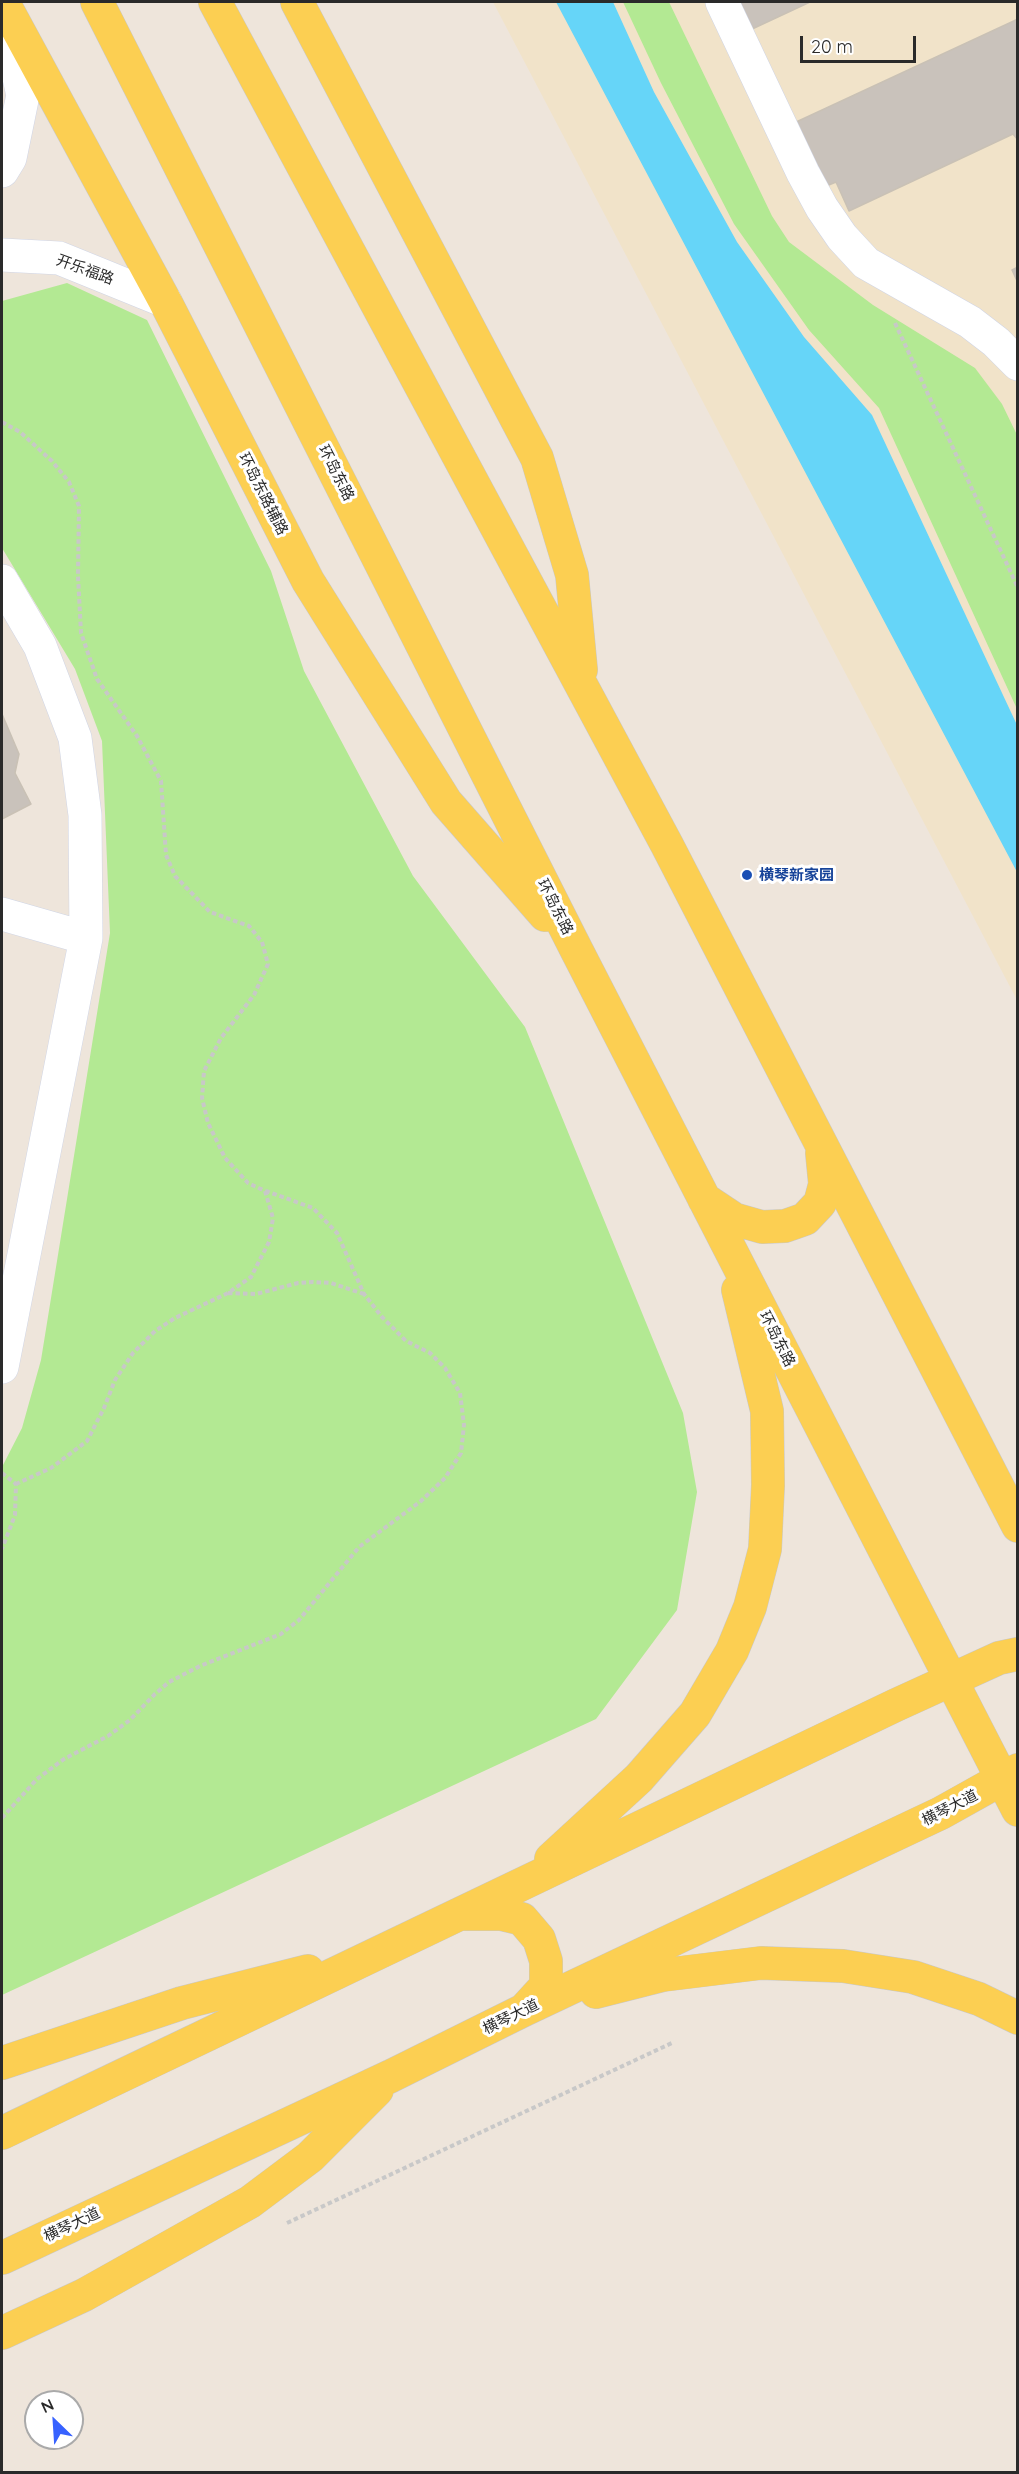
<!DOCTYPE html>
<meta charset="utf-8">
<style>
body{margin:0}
#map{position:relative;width:1019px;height:2474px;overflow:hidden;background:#eee5db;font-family:Quicksand,sans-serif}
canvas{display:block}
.frame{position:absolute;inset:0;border:3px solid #2a2a2a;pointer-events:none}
.north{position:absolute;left:24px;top:2390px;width:60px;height:60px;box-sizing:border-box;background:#fff;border:2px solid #aaa;border-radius:50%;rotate:335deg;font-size:16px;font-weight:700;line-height:24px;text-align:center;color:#2a2a2a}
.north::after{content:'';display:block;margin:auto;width:21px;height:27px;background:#3762ff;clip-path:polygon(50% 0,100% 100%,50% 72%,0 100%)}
.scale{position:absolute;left:800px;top:36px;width:116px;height:27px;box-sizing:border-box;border:3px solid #2a2a2a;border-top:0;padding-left:8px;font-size:18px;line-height:21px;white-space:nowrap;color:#2a2a2a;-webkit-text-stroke:4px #fff;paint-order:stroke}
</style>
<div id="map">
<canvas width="1019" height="2474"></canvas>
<div class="frame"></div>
<div class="north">N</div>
<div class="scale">20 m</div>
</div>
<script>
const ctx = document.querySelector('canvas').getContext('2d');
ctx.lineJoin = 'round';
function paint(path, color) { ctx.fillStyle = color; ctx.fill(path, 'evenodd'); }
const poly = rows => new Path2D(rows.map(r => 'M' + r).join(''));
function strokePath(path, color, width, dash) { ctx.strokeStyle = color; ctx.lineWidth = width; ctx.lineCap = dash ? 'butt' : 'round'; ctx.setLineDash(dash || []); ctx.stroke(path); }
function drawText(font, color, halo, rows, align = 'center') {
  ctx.font = font + ' Quicksand,"Noto Sans SC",sans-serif'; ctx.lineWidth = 6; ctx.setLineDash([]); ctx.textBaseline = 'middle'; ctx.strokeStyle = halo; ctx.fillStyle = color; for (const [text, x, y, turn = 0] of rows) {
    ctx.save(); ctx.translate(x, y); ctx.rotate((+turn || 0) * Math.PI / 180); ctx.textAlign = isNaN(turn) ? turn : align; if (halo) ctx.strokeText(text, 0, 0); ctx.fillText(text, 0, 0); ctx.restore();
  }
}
const education = poly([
 [493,2,1017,2,1017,1000]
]);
const green = poly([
 [623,2,669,2,772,216,789,242,873,305,975,368,1002,404,1018,437,1017,709,879,408,809,330,734,224,661,83],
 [67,283,147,320,271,571,304,671,413,876,525,1027,683,1413,697,1492,677,1610,596,1719,2,1995,2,1467,22,1428,41,1360,110,933,102,741,75,669,2,548,2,301]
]);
const water = poly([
 [556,2,613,2,654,92,737,242,804,337,872,415,1017,725,1017,872]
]);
const building = poly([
 [737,2,810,2,750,30,737,2],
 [1018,19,1018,140,1013,134,849,211,836,182,824,187,794,123,1018,19],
 [1018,267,1018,283,1012,270,1018,267],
 [2,714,19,754,15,773,31,804,2,819,2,714]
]);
const path = poly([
 [895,323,1018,588],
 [2,422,20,432,52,461,69,482,79,506,78,576,81,633,97,679,137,736,161,781,166,855,175,876,210,912,249,926,262,942,268,964,254,995,221,1038,204,1071,202,1098,208,1123,225,1158,248,1183,265,1191,273,1218,269,1242,251,1277,228,1293,175,1318,155,1331,133,1353,115,1380,104,1408,87,1441,51,1468,16,1484],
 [228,1293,256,1294,298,1283,313,1282,331,1283,364,1294],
 [2,1473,16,1484,15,1515,2,1549],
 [2,1818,37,1779,64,1759,108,1736,130,1720,155,1694,169,1682,200,1666,281,1634,299,1620,359,1547,421,1501,445,1478,461,1453,464,1425,460,1393,445,1368,430,1353,406,1341,382,1317,364,1294,337,1233,313,1208,266,1191],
 [287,2223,674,2042]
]);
const minor = poly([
 [722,2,803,173,822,208,842,237,866,263,970,322,996,342,1018,364],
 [2,171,10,158,23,95,4,12],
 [2,255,59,258,165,301],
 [2,581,40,646,75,738,85,815,86,938,2,1367],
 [2,914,86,938]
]);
const major = poly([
 [3,2,165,301,308,581,446,802,545,915],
 [97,2,577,951,1018,1810],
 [215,2,667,845,1018,1526],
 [297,2,537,458,572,575,581,670],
 [704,1199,734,1219,762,1227,785,1226,805,1219,820,1203,825,1184,822,1153],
 [551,1859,639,1778,695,1714,732,1651,750,1607,765,1549,768,1485,767,1411,738,1290],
 [464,1914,501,1914,522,1919,539,1939,546,1961,546,1986,524,2010],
 [596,1992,663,1975,761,1963,843,1966,913,1977,979,1999,1018,2018],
 [2,2063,182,2003,308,1971],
 [2,2133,896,1705,999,1658,1018,1654],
 [2,2258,391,2076,524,2010,941,1813,1018,1770],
 [2,2333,84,2295,250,2202,310,2157,377,2090]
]);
const markers = [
 [747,875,6,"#1a4fb4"]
];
const streetNames = [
 ["开乐福路",85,270,20],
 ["环岛东路",336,473,63],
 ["环岛东路辅路",263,494,63],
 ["环岛东路",555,907,63],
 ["环岛东路",777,1339,63],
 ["横琴大道",950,1808,-27],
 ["横琴大道",511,2017,-26],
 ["横琴大道",72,2225,-25]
];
const transitNames = [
 ["横琴新家园",759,875]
];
paint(education, '#f1e3c9');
paint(green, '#b3e993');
paint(water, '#66d5f8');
paint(building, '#c9c2bb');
strokePath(building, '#c9c1b5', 1.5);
strokePath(minor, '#d0d5e5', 34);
strokePath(major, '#c8c8c8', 34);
strokePath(path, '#c8c8c8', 4, [4.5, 3]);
strokePath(minor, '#fff', 33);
strokePath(major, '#fccf52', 33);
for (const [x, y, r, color] of markers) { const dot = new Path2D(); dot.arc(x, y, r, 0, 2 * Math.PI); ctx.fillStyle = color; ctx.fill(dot); strokePath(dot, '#fff', 2); }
drawText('15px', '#2a2a2a', '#fff', streetNames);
drawText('bold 15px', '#164399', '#fff', transitNames, 'left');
</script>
